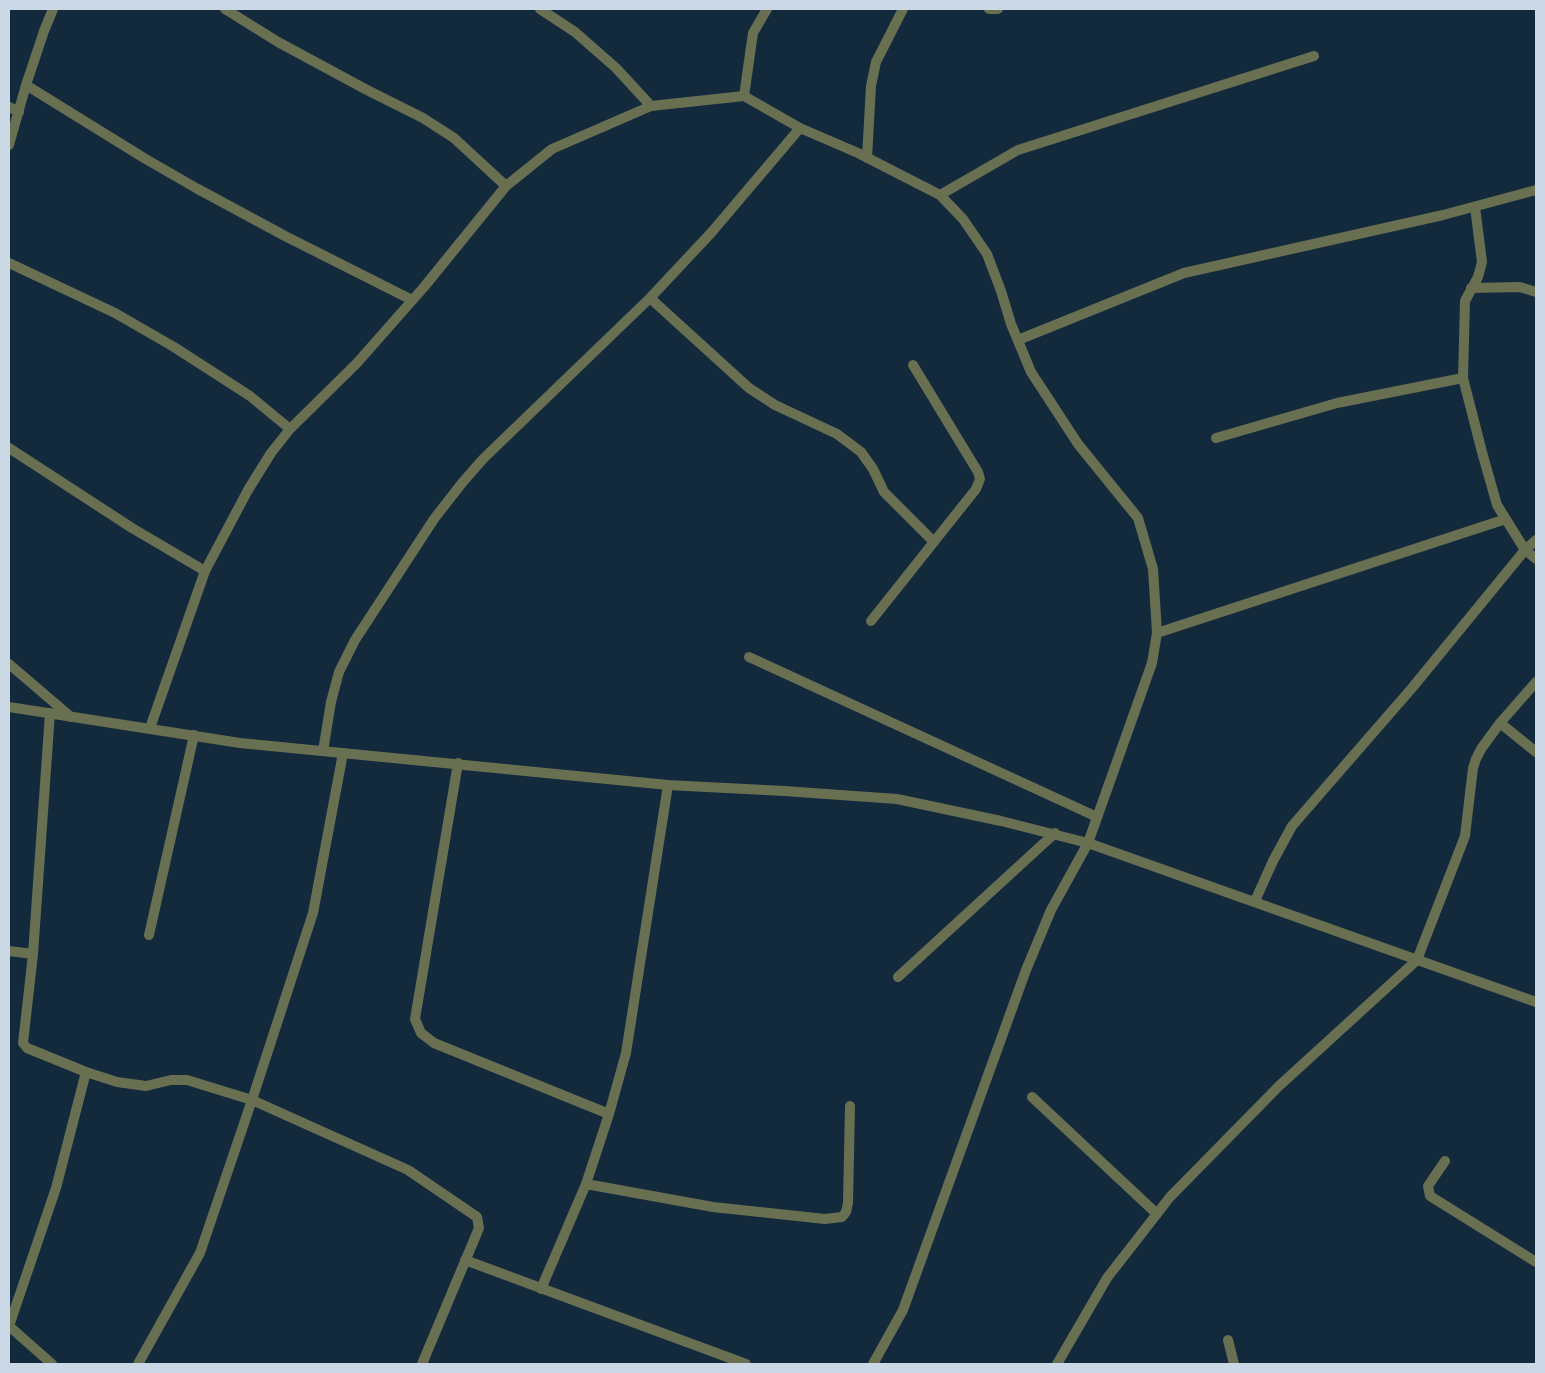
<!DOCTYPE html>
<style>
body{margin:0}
#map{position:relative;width:1545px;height:1373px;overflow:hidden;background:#13293c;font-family:Overpass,sans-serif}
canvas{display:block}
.frame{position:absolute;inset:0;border:10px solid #cbd8e5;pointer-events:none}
</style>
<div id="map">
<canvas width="1545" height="1373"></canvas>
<div class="frame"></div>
</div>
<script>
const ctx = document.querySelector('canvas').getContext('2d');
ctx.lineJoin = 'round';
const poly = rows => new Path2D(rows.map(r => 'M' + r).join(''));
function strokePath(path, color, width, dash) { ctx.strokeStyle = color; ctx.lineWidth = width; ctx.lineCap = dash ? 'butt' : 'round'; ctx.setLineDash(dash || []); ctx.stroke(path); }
const minor = poly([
 [225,9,278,42,367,90,423,118,454,138,506,186],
 [540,9,575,32,616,68,651,106],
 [989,9,998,9],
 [26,85,144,158,196,188,285,236,412,300],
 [744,96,753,33,767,9],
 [9,107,19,112],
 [9,145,26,85,44,31,53,9],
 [867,158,871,86,876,62,903,9],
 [940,195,1018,150,1314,56],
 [1475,207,1482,262,1478,277,1465,301,1463,378,1482,452,1497,505,1525,550,1536,559],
 [9,263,115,313,174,347,250,396,290,429],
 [1471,288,1520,287,1536,292],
 [650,298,749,388,775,405,837,434,861,452,873,469,884,492,933,541],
 [1018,340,1184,273,1443,215,1536,190],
 [1216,438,1337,403,1463,378],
 [9,448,132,528,205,571],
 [871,621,976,489,980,479,978,472,913,365],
 [1157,633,1506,519],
 [749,657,1097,817],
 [9,664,71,717],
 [50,713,33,954,23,1043,27,1048,86,1072,117,1082,146,1086,171,1080,187,1080,252,1100,408,1170,477,1217,479,1228,422,1364],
 [1500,723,1536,752],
 [150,728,205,571,248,490,271,453,290,429,357,363,424,287,506,186,552,149,651,106,744,96,800,128,858,153,940,195,963,219,987,254,1001,291,1011,324,1031,372,1078,444,1138,518,1153,569,1157,633,1152,663,1088,843,1051,910,1026,970,903,1310,873,1364],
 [323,751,331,702,339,672,355,640,434,519,462,483,483,459,650,298,711,233,800,128],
 [458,763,415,1019,421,1033,434,1043,609,1114],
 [1255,901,1273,861,1292,826,1412,688,1525,550,1536,540],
 [149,935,194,735],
 [9,951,33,954],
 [898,977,1055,833],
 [1032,1097,1157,1214],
 [1445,1161,1428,1186,1430,1196,1536,1262],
 [586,1184,713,1207,825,1219,842,1217,846,1212,848,1203,850,1106],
 [465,1260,746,1364],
 [541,1289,586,1184,609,1114,626,1053,668,785],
 [9,1326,56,1188,86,1072],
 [9,1326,52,1364],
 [1228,1340,1234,1364],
 [138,1364,200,1253,252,1100,313,913,343,753],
 [1057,1364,1107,1278,1170,1197,1279,1086,1417,960,1465,836,1473,768,1476,759,1481,749,1500,723,1536,682]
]);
const tertiary = poly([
 [9,707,240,743,668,785,784,791,897,799,1001,821,1088,843,1536,1002]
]);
strokePath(minor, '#696f51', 10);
strokePath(tertiary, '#696f51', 10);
</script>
